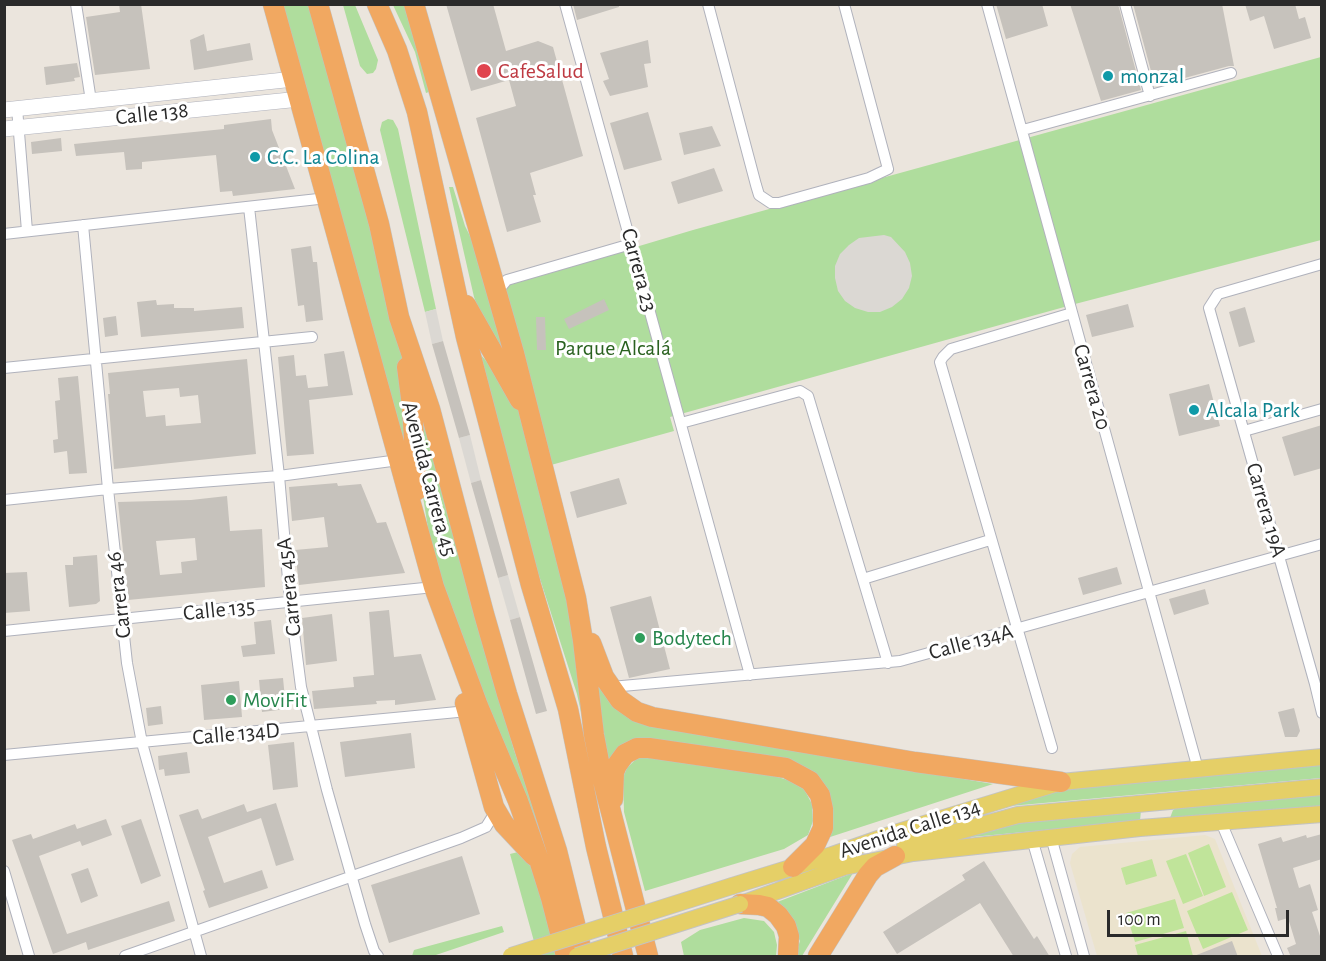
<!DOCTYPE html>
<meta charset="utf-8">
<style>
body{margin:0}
#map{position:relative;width:1326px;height:961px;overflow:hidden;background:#ebe5dd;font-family:"Alegreya Sans",sans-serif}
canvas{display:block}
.frame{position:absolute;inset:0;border:6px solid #2a2a2a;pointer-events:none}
.scale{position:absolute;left:1107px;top:910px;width:182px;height:27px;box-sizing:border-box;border:3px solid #2a2a2a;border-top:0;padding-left:8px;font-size:18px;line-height:21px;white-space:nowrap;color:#2a2a2a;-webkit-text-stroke:4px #fff;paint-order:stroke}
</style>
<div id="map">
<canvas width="1326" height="961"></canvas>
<div class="frame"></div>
<div class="scale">100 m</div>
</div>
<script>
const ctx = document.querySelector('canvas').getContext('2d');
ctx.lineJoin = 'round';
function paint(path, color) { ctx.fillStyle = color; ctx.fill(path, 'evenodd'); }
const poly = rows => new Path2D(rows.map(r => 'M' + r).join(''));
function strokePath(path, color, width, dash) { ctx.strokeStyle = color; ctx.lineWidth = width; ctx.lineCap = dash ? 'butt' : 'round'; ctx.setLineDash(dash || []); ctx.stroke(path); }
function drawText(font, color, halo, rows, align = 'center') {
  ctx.font = font + ' "Alegreya Sans",sans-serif'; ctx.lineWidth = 6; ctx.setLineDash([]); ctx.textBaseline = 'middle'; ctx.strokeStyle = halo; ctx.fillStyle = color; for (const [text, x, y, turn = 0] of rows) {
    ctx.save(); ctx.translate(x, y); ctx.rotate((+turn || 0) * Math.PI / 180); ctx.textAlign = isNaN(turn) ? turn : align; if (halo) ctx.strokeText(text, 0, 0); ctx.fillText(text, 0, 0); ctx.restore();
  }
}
const education = poly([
 [1205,835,1215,839,1262,956,1097,956,1070,863,1072,854,1080,847]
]);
const green = poly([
 [277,5,310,5,375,240,402,355,405,394,405,445],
 [343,5,355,5,378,60,376,69,373,73,367,74,360,66],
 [393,5,407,5,432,91,426,93,415,52],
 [1321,57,1321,240,1075,304,670,417,674,431,551,465,505,286,693,230],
 [388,119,393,120,398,129,436,309,425,312,380,130,382,122],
 [449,187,453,187,465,226,475,246,513,372,484,326,474,297],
 [481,355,495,371,515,401,525,421,569,592,583,721,577,694,533,557],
 [417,397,514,750,545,842,539,843,474,682,431,548,422,490],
 [595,671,624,714,631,720,643,724,993,784,827,838,821,785,649,741,607,763],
 [655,754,767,774,788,780,804,789,812,804,813,821,808,835,784,849,645,891,624,812,623,777,627,768,639,756],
 [1321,762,1321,778,1010,806,1034,793],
 [1321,792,1321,807,1170,818,1173,810,1180,806],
 [1141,810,1140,821,940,840,1017,819],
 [522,851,529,860,559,956,538,956,510,854],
 [853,873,802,956,795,956,800,941,789,919,772,904],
 [744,918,764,921,774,932,777,945,776,956,684,956,681,942,700,930],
 [502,926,504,932,433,956,412,956,414,950]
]);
const pitch = poly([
 [1209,844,1226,887,1204,896,1188,853],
 [1186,854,1203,896,1183,904,1166,861],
 [1152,859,1157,876,1126,885,1121,868],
 [1232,892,1248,930,1203,949,1187,911],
 [1175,899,1184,928,1135,942,1126,913],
 [1186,931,1193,956,1138,956,1135,945]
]);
const plaza = poly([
 [884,235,891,237,905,252,910,263,912,276,909,288,902,299,892,307,880,312,868,312,855,308,845,301,838,291,835,278,835,266,840,254,849,245,859,238],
 [436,309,443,341,432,344,425,312],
 [470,435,481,480,471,483,459,438],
 [508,575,520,617,510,620,498,578]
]);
const building = poly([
 [119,4,141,4,150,69,95,75,86,17,120,12],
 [446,4,493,4,506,51,538,41,553,47,583,156,530,173,536,195,533,195,541,222,507,232,476,118,516,106,509,80,471,91],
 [573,4,619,4,619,7,577,20],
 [996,4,1042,4,1048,26,1006,39],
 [1070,4,1118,4,1141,90,1101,101],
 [1133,4,1222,4,1234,66,1229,66,1155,86],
 [1245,4,1295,4,1299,19,1305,17,1311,38,1274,49,1264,16,1250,21],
 [204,34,207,51,250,43,253,60,194,70,190,40],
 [648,40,651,63,644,64,648,87,610,96,603,81,609,79,600,53],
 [77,63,80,77,74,78,75,81,46,85,44,67],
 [648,112,662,160,624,170,610,123],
 [271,119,272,130,295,189,233,196,232,191,220,192,216,155,142,162,142,169,126,170,124,152,76,156,74,144,224,129,224,125],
 [712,126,721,146,684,155,679,133],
 [61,138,62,151,32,154,31,142],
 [714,168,723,191,678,204,671,182],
 [311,246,313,262,317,262,323,320,306,322,304,305,298,306,291,249],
 [604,299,609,310,569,329,564,319],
 [156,300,157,305,174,304,174,308,194,308,194,311,242,307,244,328,141,337,137,302],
 [1128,304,1134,327,1092,337,1086,315],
 [1245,307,1255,342,1239,347,1229,312],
 [116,316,118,335,105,337,103,318],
 [536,317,545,317,546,350,537,350],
 [443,341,470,435,459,438,432,344],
 [344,351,353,395,309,400,314,454,287,456,278,357,294,355,296,376,306,375,308,388,328,386,324,354],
 [247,359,256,454,114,469,108,394,110,394,108,373],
 [179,388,180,397,198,395,201,423,166,426,165,415,146,417,143,391],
 [78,376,87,473,69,474,67,451,54,453,53,440,58,439,55,401,60,400,58,378],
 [1209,384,1220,426,1179,436,1169,394],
 [1322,425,1322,468,1294,476,1282,437],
 [619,478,627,504,577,518,570,492],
 [481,480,508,575,498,578,471,483],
 [337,483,338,486,361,484,377,523,386,522,405,573,299,585,295,550,328,547,324,517,292,521,289,487],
 [227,496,230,531,262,529,265,587,128,600,118,502,191,500],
 [195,538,197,560,181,562,182,573,160,575,156,541],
 [97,555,100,601,96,604,69,607,65,565,73,565,73,557],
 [1117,567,1122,584,1083,595,1078,578],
 [27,572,30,611,4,613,4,573],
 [1205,589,1209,604,1174,615,1169,599],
 [651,596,670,669,629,678,610,607],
 [389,610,394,657,421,654,436,700,395,705,395,700,376,701,377,704,314,709,312,691,354,687,353,677,374,675,369,612],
 [332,614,337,661,306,665,302,618],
 [520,617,547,711,536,714,510,620],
 [271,620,275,654,243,657,241,646,256,644,254,622],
 [283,678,286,709,262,712,259,680],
 [239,681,242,717,204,720,201,685],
 [161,706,163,724,148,726,146,708],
 [1294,708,1300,731,1297,737,1285,737,1278,712],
 [411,733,415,768,345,777,340,742],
 [294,742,298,787,273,790,268,745],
 [187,752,190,773,165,776,164,769,159,770,158,756],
 [276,803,294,860,276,866,261,818,208,837,224,883,262,870,268,888,209,908,203,891,205,890,179,815,198,809,202,819,244,804,247,812],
 [106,819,112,835,82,846,80,841,39,856,67,934,169,901,175,921,88,950,86,942,53,954,12,840,31,834,33,839,75,824,77,829],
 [141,819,161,876,141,884,121,826],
 [1322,834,1322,859,1293,868,1299,888,1310,884,1318,910,1312,912,1320,936,1322,936,1322,957,1291,957,1287,948,1296,944,1288,918,1278,921,1275,908,1277,908,1258,844,1281,837,1283,842,1306,835,1307,838],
 [462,856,480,914,389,943,371,885],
 [984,861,1034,939,1037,936,1050,957,1014,957,980,903,897,954,883,932,965,880,962,875],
 [88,868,98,896,81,903,71,874],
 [1232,941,1238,957,1194,957,1194,956]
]);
const street = poly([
 [76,4,91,101],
 [565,4,750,675],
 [708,4,756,185,759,195,771,203,779,203,869,178,888,169,844,4],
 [987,4,1198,769],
 [1125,4,1150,96],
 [17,108,27,231],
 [1023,130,1231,73],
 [249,207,279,476,290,602,301,687,327,790,365,924,374,951,378,956],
 [83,225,108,489,127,663,142,743,201,956],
 [4,234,327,198],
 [1322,264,1218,294,1209,308,1315,684,1322,713],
 [496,293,507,280,631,244],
 [4,368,312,337],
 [681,423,800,391,808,396,888,663],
 [1244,431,1322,409],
 [4,500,108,489,279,476,399,460],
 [863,579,990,540],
 [4,631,434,587],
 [611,687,900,661,1322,544],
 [1052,748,940,362,943,357,951,349,1072,313],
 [4,755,468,711],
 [1221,822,1278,956],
 [1051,837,1084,956],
 [1032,839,1066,956],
 [4,871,29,956],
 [125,956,461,838,486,827,496,811]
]);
const secondary = poly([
 [4,110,294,79],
 [4,129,300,99]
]);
const primary = poly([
 [905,846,1018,815,1322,787],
 [732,886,832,855,898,832,1061,782,1322,757],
 [744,903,844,867,913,853,1140,828,1322,814]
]);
const highway = poly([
 [273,4,434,587,478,706,518,801,540,863,551,898,566,956],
 [318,4,379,224,399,317,430,409,484,614,507,694,557,851,583,956],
 [377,4,397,50,417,112,466,337,531,585,568,709,596,847,623,956],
 [414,4,514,353,576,598,583,641,594,735,602,777,648,956],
 [466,305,520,400],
 [407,367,412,406,417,490],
 [591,643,604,677,620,700,637,712,652,717,915,762,1061,782],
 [465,703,494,807,504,824,534,856],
 [613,799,614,772,617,765,625,754,637,748,649,748,786,768,810,781,820,795,823,809,823,828,815,845,793,867],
 [740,904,759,905,768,907,778,915,786,926,789,936,788,956],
 [818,956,868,875,875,867,895,856]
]);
const primaryBridge = poly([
 [511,956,732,886],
 [577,956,740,904]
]);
const markers = [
 [484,71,8,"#e0444e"],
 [1108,76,6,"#0f9aa8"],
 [255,157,6,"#0f9aa8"],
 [1194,410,6,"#0f9aa8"],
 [640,638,6,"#2e9e5b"],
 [231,700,6,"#2e9e5b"]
];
const healthNames = [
 ["CafeSalud",498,71]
];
const cultureNames = [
 ["monzal",1120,76],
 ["C.C. La Colina",267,157],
 ["Alcala Park",1206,410]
];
const streetNames = [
 ["Calle 138",152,114,-6],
 ["Carrera 23",639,270,75],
 ["Carrera 20",1092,387,74],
 ["Avenida Carrera 45",429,479,75],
 ["Carrera 19A",1266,510,74],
 ["Carrera 45A",289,587,-96],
 ["Carrera 46",119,595,-97],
 ["Calle 135",219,610,-6],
 ["Calle 134A",971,642,-15],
 ["Calle 134D",236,734,-5],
 ["Avenida Calle 134",910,829,-18]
];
const parkNames = [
 ["Parque Alcalá",613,348]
];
const leisureNames = [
 ["Bodytech",652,638],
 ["MoviFit",243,700]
];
paint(education, '#ebe3cd');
paint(green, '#afdd9d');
paint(pitch, '#c0e49a');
paint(plaza, '#dbd8d3');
paint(building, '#c6c2bc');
strokePath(street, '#b0b2bc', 12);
strokePath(secondary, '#b0b2bc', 16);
strokePath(primary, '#c3c3c3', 18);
strokePath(highway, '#c3c3c3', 21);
strokePath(street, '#fff', 10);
strokePath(secondary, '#fff', 15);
strokePath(primary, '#e5cf67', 16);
strokePath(highway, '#f1a861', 20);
strokePath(primaryBridge, '#c3c3c3', 18, []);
strokePath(primaryBridge, '#e5cf67', 16);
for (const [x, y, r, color] of markers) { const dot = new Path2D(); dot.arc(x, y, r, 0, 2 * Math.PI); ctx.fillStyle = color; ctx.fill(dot); strokePath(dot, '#fff', 2); }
drawText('22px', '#be3a42', '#fff', healthNames, 'left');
drawText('22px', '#0d838f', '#fff', cultureNames, 'left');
drawText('22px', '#2a2a2a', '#fff', streetNames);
drawText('22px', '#29611f', '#fff', parkNames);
drawText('22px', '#27864d', '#fff', leisureNames, 'left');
</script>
